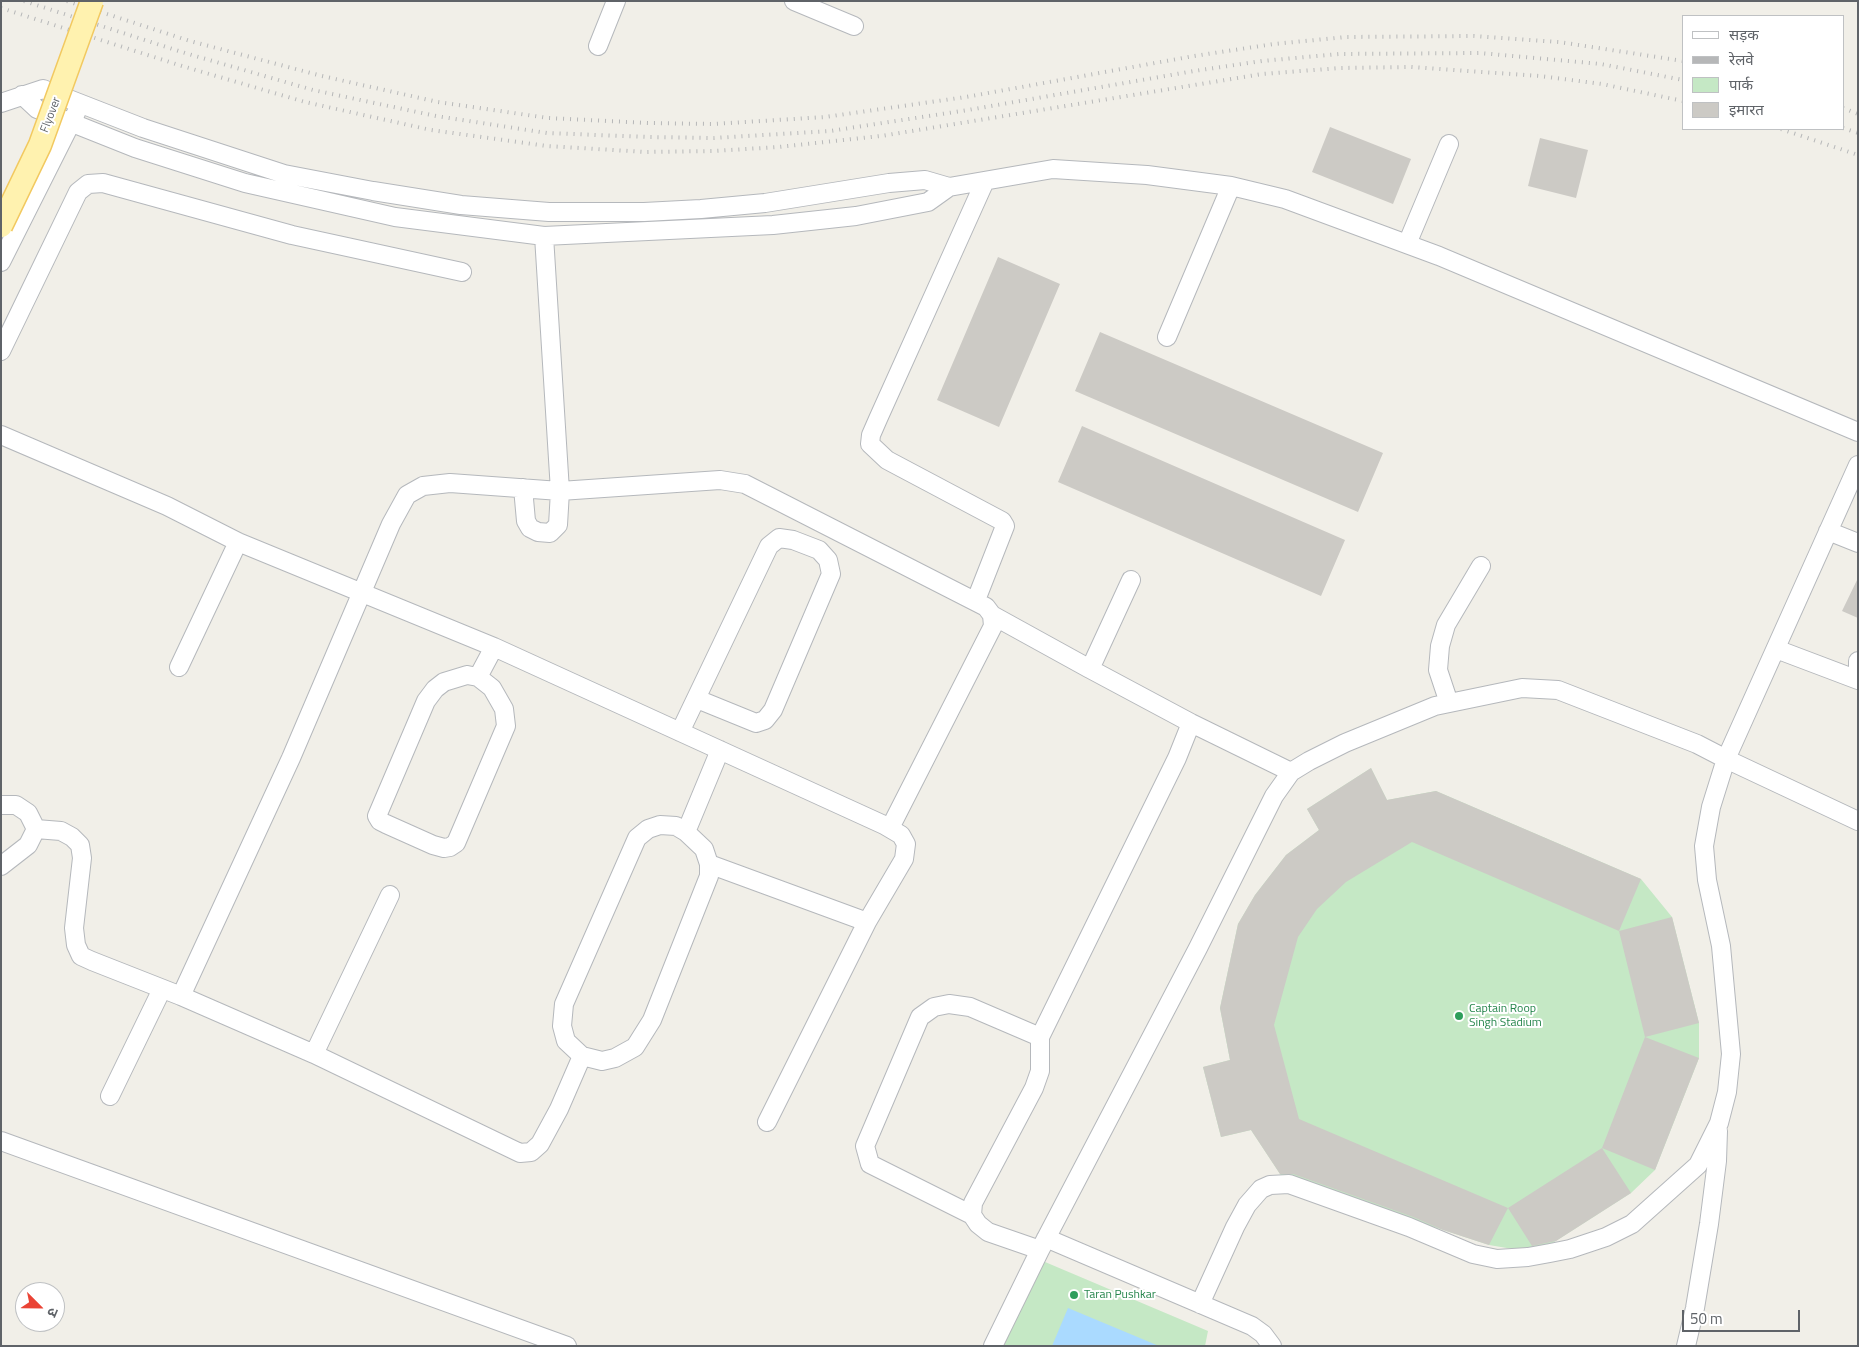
<!DOCTYPE html>
<meta charset="utf-8">
<style>
body{margin:0}
#map{position:relative;width:1859px;height:1347px;overflow:hidden;background:#f1efe8;font-family:"Titillium Web","Noto Sans Devanagari",sans-serif}
canvas{display:block}
.frame{position:absolute;inset:0;border:2px solid #5f6368;pointer-events:none}
.legend{position:absolute;left:1682px;top:15px;width:162px;height:115px;box-sizing:border-box;background:#fff;border:1px solid #bfc1c3;margin:0;padding:6px 9px;list-style:none;font-size:15px;color:#5f6368}
.legend li{display:flex;align-items:center;gap:10px;height:25px}
.legend b{width:25px;border:1px solid #bfc1c3}
.north{position:absolute;left:15px;top:1282px;width:50px;height:50px;box-sizing:border-box;background:#fff;border:1px solid #bfc1c3;border-radius:50%;rotate:113deg;font-size:14px;font-weight:700;line-height:20px;text-align:center;color:#5f6368}
.north::after{content:'';display:block;margin:auto;width:18px;height:22px;background:#ea4335;clip-path:polygon(50% 0,100% 100%,50% 72%,0 100%)}
.scale{position:absolute;left:1682px;top:1310px;width:118px;height:22px;box-sizing:border-box;border:2px solid #5f6368;border-top:0;padding-left:6px;font-size:15px;line-height:18px;white-space:nowrap;color:#5f6368;-webkit-text-stroke:4px #fff;paint-order:stroke}
</style>
<div id="map">
<canvas width="1859" height="1347"></canvas>
<div class="frame"></div>
<ul class="legend">
<li><b style="height:6px;background:#fff"></b>सड़क</li>
<li><b style="height:6px;background:#b6b7b8"></b>रेलवे</li>
<li><b style="height:14px;background:#c5e8c5"></b>पार्क</li>
<li><b style="height:14px;background:#cccac5"></b>इमारत</li>
</ul>
<div class="north">उ</div>
<div class="scale">50 m</div>
</div>
<script>
const ctx = document.querySelector('canvas').getContext('2d');
ctx.lineJoin = 'round';
function paint(path, color) { ctx.fillStyle = color; ctx.fill(path, 'evenodd'); }
const poly = rows => new Path2D(rows.map(r => 'M' + r).join(''));
function strokePath(path, color, width, dash) { ctx.strokeStyle = color; ctx.lineWidth = width; ctx.lineCap = dash ? 'butt' : 'round'; ctx.setLineDash(dash || []); ctx.stroke(path); }
function drawText(font, color, halo, rows, align = 'center') {
  ctx.font = font + ' "Titillium Web",sans-serif'; ctx.lineWidth = 4; ctx.setLineDash([]); ctx.textBaseline = 'middle'; ctx.strokeStyle = halo; ctx.fillStyle = color; for (const [text, x, y, turn = 0] of rows) {
    ctx.save(); ctx.translate(x, y); ctx.rotate((+turn || 0) * Math.PI / 180); ctx.textAlign = isNaN(turn) ? turn : align; if (halo) ctx.strokeText(text, 0, 0); ctx.fillText(text, 0, 0); ctx.restore();
  }
}
const green = poly([
 [1371,768,1387,800,1436,791,1641,879,1672,917,1699,1023,1699,1058,1655,1170,1631,1193,1537,1253,1489,1245,1282,1177,1251,1130,1221,1137,1203,1067,1230,1060,1220,1008,1238,924,1255,895,1286,855,1319,830,1307,809],
 [1038,1259,1208,1331,1205,1346,1004,1346]
]);
const water = poly([
 [1068,1308,1159,1346,1052,1346]
]);
const building = poly([
 [1330,127,1411,159,1393,204,1312,172],
 [1540,138,1588,150,1576,198,1528,186],
 [998,257,1060,284,999,427,937,400],
 [1100,332,1383,453,1358,512,1075,391],
 [1082,426,1345,540,1321,596,1058,482],
 [1858,578,1858,618,1842,611],
 [1371,768,1387,800,1436,791,1641,879,1619,931,1412,842,1346,882,1317,909,1298,937,1274,1025,1299,1119,1508,1208,1489,1245,1443,1230,1413,1217,1293,1174,1280,1174,1251,1130,1221,1137,1203,1067,1230,1060,1220,1008,1238,924,1255,895,1286,855,1319,830,1307,809],
 [1672,917,1699,1023,1645,1037,1619,931],
 [1645,1037,1699,1058,1655,1170,1602,1148],
 [1602,1148,1631,1193,1556,1241,1532,1246,1508,1208]
]);
const minor = poly([
 [794,1,854,26],
 [598,46,616,1],
 [22,95,37,109,135,148,245,183,395,217,544,236,773,225,856,216,928,202,949,187],
 [1,103,43,89,143,128,284,174,373,191,461,205,549,212,644,212,701,209,765,203,889,183,925,180,949,187,1053,169,1147,175,1231,186,1285,199,1439,256,1858,432],
 [1407,244,1449,144],
 [1,262,76,113],
 [1167,337,1231,186],
 [1,351,78,192,88,184,103,183,292,235,462,272],
 [1,435,167,506,238,542,494,647,884,825,901,835,906,844,904,859,867,922,767,1122],
 [523,488,526,521,530,528,538,532,550,533,558,525,560,491,544,236],
 [1828,531,1858,543],
 [1131,580,1090,669,1191,723,1291,772],
 [976,600,1005,526,1002,521,887,460,870,444,871,435,878,419,985,181],
 [992,615,1090,669],
 [1776,649,1858,680],
 [1858,661,1858,675],
 [179,667,238,542],
 [467,675,478,677,492,688,504,709,506,726,456,843,450,847,444,848,433,845,386,824,380,821,377,816,426,701,435,689,444,682,467,675],
 [478,677,494,647],
 [1449,703,1438,670,1440,646,1446,625,1481,566],
 [680,732,769,546,779,538,793,540,819,550,828,560,831,574,773,710,765,720,756,723,697,699],
 [1,805,16,805,28,813,36,829,28,845,1,866],
 [660,825,676,826,686,832,704,849,709,864,709,876,652,1020,635,1047,615,1058,602,1061,582,1056,566,1041,562,1026,564,1004,637,838,648,829,660,825],
 [36,829,61,831,72,837,80,845,82,858,74,928,76,945,81,956,92,961,181,996,314,1054,520,1153,531,1152,540,1144,559,1109,582,1056],
 [686,832,720,750],
 [709,864,867,922],
 [181,996,291,758,391,524,407,495,423,486,450,483,560,491,720,480,745,484,986,607,992,615,993,626,890,828],
 [314,1054,390,895],
 [110,1096,162,989],
 [1,1141,567,1346],
 [972,1215,870,1164,865,1146,920,1017,934,1007,949,1004,970,1007,1040,1037],
 [1046,1238,1252,1326,1263,1334,1272,1346],
 [1040,1250,988,1232,978,1224,972,1215,973,1203,1034,1088,1040,1071,1040,1037,1177,758,1191,723],
 [1200,1304,1235,1227,1247,1205,1261,1189,1270,1185,1289,1184,1409,1227,1473,1254,1497,1259,1528,1257,1550,1253,1570,1249,1606,1237,1632,1224,1698,1165,1719,1123,1727,1092,1731,1054,1721,946,1707,880,1704,846,1711,807,1726,759,1858,465],
 [993,1346,1040,1250,1198,948,1274,796,1291,772,1309,761,1345,743,1435,706,1522,688,1558,690,1697,744,1726,759,1858,821],
 [1686,1346,1695,1308,1709,1224,1717,1161,1718,1131]
]);
const rail = poly([
 [24,1,185,53,313,90,436,116,547,133,648,137,714,138,830,131,968,110,1194,71,1262,61,1339,54,1480,53,1601,64,1683,80],
 [67,1,190,41,322,76,438,102,548,118,648,123,713,124,825,117,966,97,1194,56,1274,44,1346,37,1474,36,1559,42,1683,61],
 [1,8,182,66,305,102,431,130,547,146,646,152,713,151,779,147,881,136,1262,74,1340,68,1411,67,1540,76,1602,84,1683,101],
 [1843,108,1858,114],
 [1843,128,1858,133],
 [1781,129,1858,155]
]);
const majorBridge = poly([
 [1,226,40,145,92,1]
]);
const markers = [
 [1459,1016,5,"#2e9e5b"],
 [1074,1295,5,"#2e9e5b"]
];
const streetNames = [
 ["Flyover",51,115,-69]
];
const leisureNames = [
 ["Captain Roop",1469,1009],
 ["Singh Stadium",1469,1023],
 ["Taran Pushkar",1084,1295]
];
paint(green, '#c5e8c5');
paint(water, '#aadaff');
paint(building, '#cccac5');
strokePath(minor, '#b5b8bc', 20);
strokePath(minor, '#fff', 18);
strokePath(rail, '#b6b7b8', 4, [1, 6]);
strokePath(majorBridge, '#f2c960', 25, []);
strokePath(majorBridge, '#fff2af', 22);
for (const [x, y, r, color] of markers) { const dot = new Path2D(); dot.arc(x, y, r, 0, 2 * Math.PI); ctx.fillStyle = color; ctx.fill(dot); strokePath(dot, '#fff', 2); }
drawText('12px', '#5f6368', '#fff', streetNames);
drawText('12px', '#27864d', '#fff', leisureNames, 'left');
</script>
